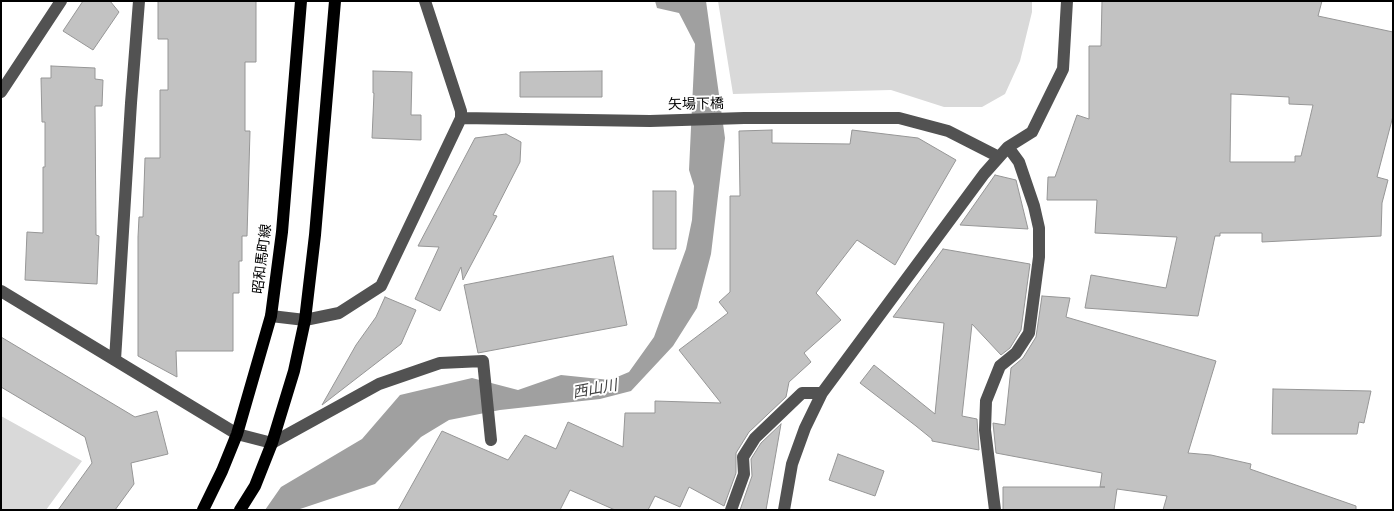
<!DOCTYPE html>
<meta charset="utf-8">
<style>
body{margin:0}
#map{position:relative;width:1394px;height:511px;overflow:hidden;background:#fff;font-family:"Titillium Web",sans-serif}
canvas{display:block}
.frame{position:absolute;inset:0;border:2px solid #000;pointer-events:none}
</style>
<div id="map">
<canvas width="1394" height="511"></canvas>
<div class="frame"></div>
</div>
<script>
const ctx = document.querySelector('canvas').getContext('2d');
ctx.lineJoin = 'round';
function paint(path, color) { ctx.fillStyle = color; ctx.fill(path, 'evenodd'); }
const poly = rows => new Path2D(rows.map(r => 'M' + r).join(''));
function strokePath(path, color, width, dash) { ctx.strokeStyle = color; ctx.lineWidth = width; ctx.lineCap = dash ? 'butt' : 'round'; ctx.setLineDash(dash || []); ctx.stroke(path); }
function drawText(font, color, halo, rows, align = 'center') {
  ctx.font = font + ' "Titillium Web","Noto Sans JP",sans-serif'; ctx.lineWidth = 4; ctx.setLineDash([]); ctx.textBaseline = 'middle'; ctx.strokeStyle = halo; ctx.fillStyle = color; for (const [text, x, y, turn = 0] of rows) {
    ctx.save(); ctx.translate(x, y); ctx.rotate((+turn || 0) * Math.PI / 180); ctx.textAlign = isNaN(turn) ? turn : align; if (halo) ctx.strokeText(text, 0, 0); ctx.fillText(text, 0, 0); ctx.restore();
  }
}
const green = poly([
 [718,1,1032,1,1032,12,1020,61,1005,94,982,107,944,107,891,90,733,94],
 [1,416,82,461,46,510,1,510]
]);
const water = poly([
 [655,1,706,1,725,138,711,254,697,308,673,346,631,391,600,399,500,410,449,420,421,437,375,484,297,510,265,510,281,487,362,439,400,395,472,378,518,390,561,375,610,380,629,372,654,337,686,249,692,220,694,186,689,170,695,44,679,13,657,8]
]);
const building = poly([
 [83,1,110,1,119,12,93,50,63,31,83,1],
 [158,1,256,1,256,62,245,62,245,131,250,131,247,236,242,236,242,261,239,261,239,293,233,293,233,351,176,351,177,377,138,356,138,237,139,217,143,217,145,158,160,158,160,90,168,90,168,39,158,39,158,1],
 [1102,1,1322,1,1318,16,1393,32,1393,116,1377,177,1388,180,1382,203,1381,236,1262,242,1262,233,1220,233,1220,236,1215,236,1198,316,1085,308,1091,275,1166,288,1177,237,1095,233,1097,200,1047,200,1048,177,1055,177,1077,115,1089,119,1089,46,1101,46,1102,1],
 [1231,94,1289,97,1289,104,1313,105,1301,156,1295,156,1295,162,1230,162,1231,94],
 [51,66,95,68,95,79,103,80,102,106,95,106,96,235,99,236,97,284,25,280,27,232,43,233,43,167,45,167,45,122,42,122,41,78,51,78,51,66],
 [373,71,412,72,411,115,421,115,421,140,372,138,374,93,373,93,373,71],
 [602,71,602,97,520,97,520,72,602,71],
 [772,130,772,143,850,144,852,130,918,138,956,160,895,265,857,240,816,293,841,320,804,353,811,362,789,382,786,397,749,432,736,453,736,473,724,506,689,487,680,507,655,496,648,510,615,510,570,490,560,510,398,510,442,431,508,460,525,435,556,449,568,422,623,447,625,413,655,413,655,401,721,403,679,350,728,313,719,302,730,292,730,196,740,196,739,131,772,130],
 [506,134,521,142,520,162,493,215,497,216,463,280,461,267,440,311,415,299,439,247,418,246,475,138,506,134],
 [995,175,1016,180,1028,229,960,225,995,175],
 [653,191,676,191,676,249,653,249,653,191],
 [943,249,1030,264,1021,330,1010,348,1001,355,972,324,962,416,977,419,979,450,932,441,932,439,916,426,860,383,874,365,935,414,944,323,893,317,943,249],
 [613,256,627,325,478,353,464,285,613,256],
 [1042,296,1070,298,1066,317,1216,361,1188,453,1211,455,1251,464,1250,469,1356,506,1356,510,1163,510,1167,496,1117,489,1114,510,1003,510,1003,487,1105,487,1100,487,1102,473,996,453,993,423,1005,425,1011,368,1023,358,1036,337,1042,296],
 [385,297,416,310,401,344,322,405,356,345,376,317,385,297],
 [1,337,135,417,157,411,168,454,131,463,134,484,115,510,58,510,92,463,85,437,1,387,1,337],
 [1273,389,1371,391,1364,423,1359,422,1357,434,1272,434,1273,389],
 [781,424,766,510,740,510,752,476,751,459,761,443,781,424],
 [838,454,884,471,875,496,829,480,838,454]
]);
const minor = poly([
 [1,92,61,1],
 [461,118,650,121,744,118,899,118,948,131,999,157],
 [1,291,237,434,272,443,379,384,440,363,483,361,491,440],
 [271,316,305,320,339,313,381,286,461,118,461,111,425,1],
 [115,360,131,103,139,1],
 [731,510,744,474,743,457,755,438,802,393,822,393],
 [784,510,792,464,805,428,822,393,984,174,1008,147,1032,132,1063,69,1067,1],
 [995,510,985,430,986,401,1000,366,1016,353,1029,333,1039,257,1039,228,1034,206,1019,162,1008,147]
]);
const major = poly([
 [203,510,222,471,237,434,271,316,282,232,301,1],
 [240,510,255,486,272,443,294,371,305,320,315,235,335,1]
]);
const streetNames = [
 ["矢場下橋",696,105,-1],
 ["昭和馬町線",263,259,-83]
];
const waterNames = [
 ["西山川",595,390,-10]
];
paint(green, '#d9d9d9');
paint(water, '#a0a0a0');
paint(building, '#c2c2c2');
strokePath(building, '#969696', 1);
strokePath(minor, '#525252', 12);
strokePath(major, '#000', 12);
drawText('14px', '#000', '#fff', streetNames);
drawText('italic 15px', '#414141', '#fff', waterNames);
</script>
